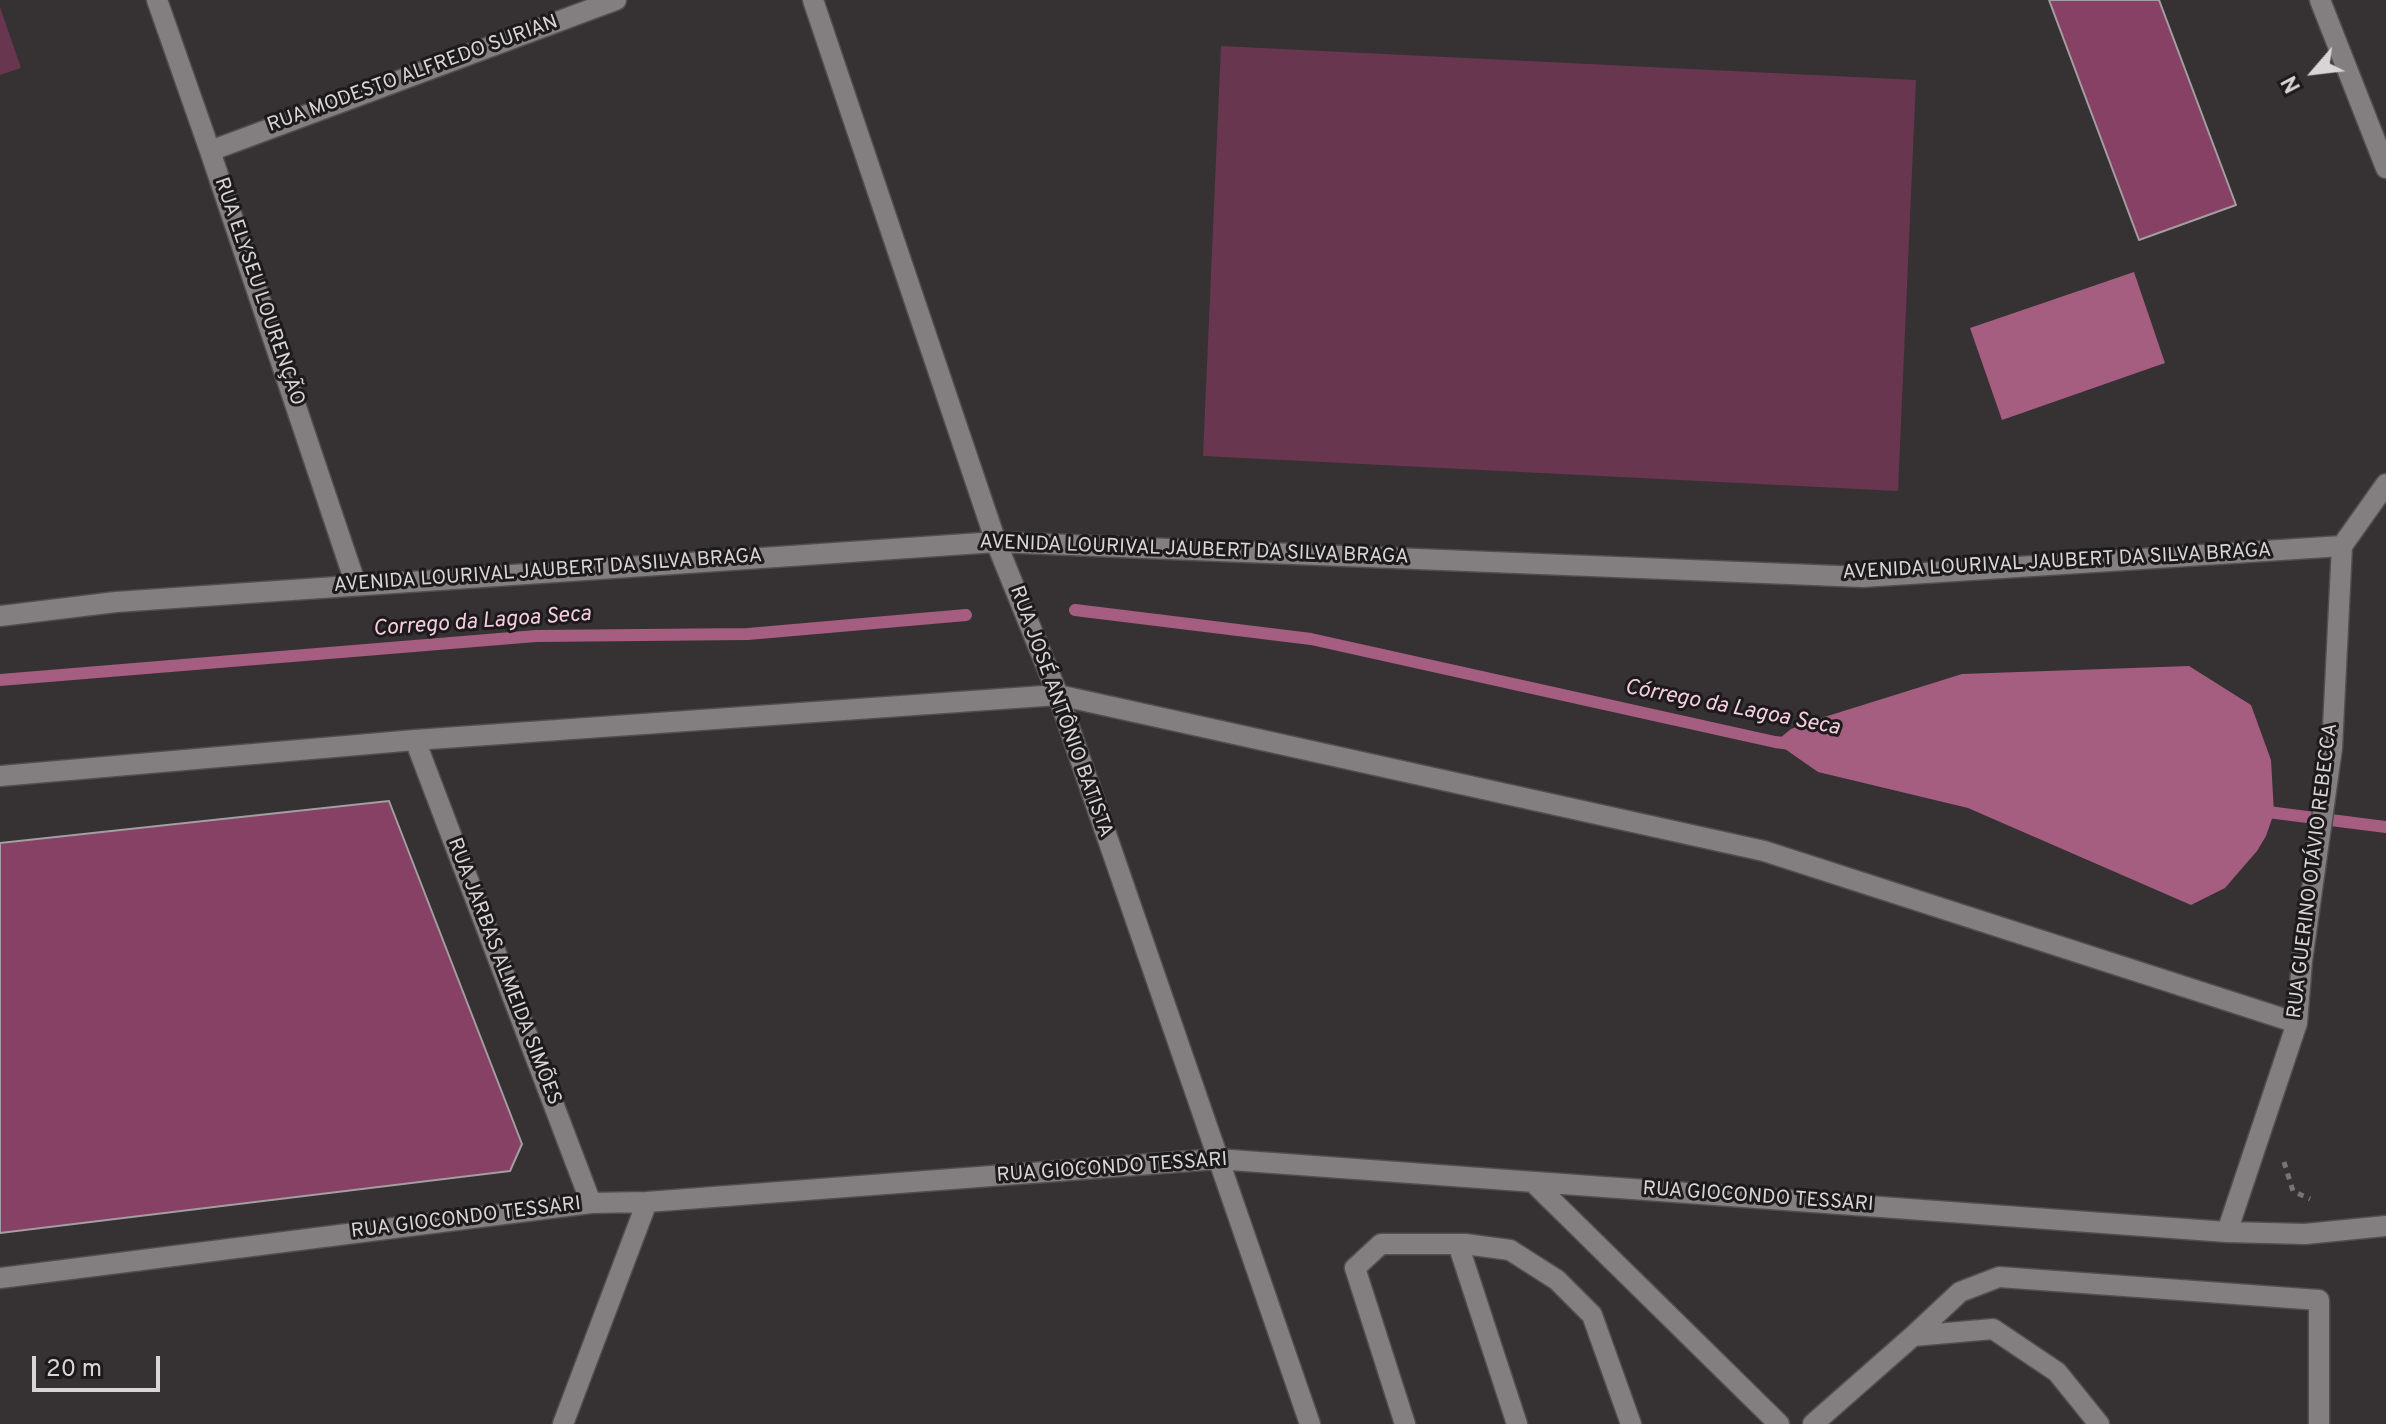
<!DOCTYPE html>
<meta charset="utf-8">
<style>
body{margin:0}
#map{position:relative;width:2386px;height:1424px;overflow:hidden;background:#363133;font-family:Overpass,sans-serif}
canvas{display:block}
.north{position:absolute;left:2274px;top:32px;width:80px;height:80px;-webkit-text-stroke:6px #1c1a1b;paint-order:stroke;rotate:242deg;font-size:22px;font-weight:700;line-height:32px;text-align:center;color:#d8d5d7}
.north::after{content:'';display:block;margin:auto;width:28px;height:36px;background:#d8d5d7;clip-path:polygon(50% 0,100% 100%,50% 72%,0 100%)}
.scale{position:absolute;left:32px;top:1356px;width:128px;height:36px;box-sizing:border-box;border:4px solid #d8d5d7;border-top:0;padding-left:10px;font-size:24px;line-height:28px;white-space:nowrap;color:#d8d5d7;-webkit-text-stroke:6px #1c1a1b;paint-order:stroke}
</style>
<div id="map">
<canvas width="2386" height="1424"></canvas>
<div class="north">N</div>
<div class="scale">20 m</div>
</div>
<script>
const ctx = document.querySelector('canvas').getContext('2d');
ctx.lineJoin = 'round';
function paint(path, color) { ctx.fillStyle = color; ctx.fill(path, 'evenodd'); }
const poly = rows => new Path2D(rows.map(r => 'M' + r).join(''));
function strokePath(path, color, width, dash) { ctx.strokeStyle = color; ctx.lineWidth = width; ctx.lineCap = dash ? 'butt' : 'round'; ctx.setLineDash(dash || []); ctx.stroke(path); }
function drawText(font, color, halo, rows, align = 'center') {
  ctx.font = font + ' Overpass,sans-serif'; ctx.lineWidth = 6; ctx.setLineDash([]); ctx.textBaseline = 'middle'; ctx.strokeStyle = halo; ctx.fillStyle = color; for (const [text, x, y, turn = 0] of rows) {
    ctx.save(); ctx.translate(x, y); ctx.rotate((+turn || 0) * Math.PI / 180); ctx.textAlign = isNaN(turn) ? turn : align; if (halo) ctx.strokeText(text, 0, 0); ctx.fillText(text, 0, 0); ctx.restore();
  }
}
const green = poly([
 [0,7,21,68,0,75],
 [1221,46,1916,80,1898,491,1203,456]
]);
const water = poly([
 [2134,272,2165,363,2002,420,1970,328],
 [2189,666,2251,705,2271,760,2274,813,2266,836,2257,851,2225,888,2191,905,1968,808,1818,772,1775,742,1791,729,1818,719,1962,674]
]);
const stream = poly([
 [1075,610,1311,639,1775,742,1791,744],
 [0,680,536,636,748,634,966,615],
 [2260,811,2386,827]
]);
const building = poly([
 [2049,0,2159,0,2236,205,2139,240,2049,0],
 [389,801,522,1144,510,1171,0,1233,0,843,389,801]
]);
const path = poly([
 [2284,1162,2293,1191,2310,1199]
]);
const minor = poly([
 [157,0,210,151,356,585],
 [813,0,996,542,1058,695,1310,1424],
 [2320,0,2386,168],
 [210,151,616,0],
 [2342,546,2386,484],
 [0,616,116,602,996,542,1863,577,2342,546],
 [415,740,591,1203],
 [0,776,415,740,1058,695,1764,851,2297,1023],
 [1533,1182,1779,1424],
 [2227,1232,2297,1023,2302,961,2332,748,2342,546],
 [1458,1244,1517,1424],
 [0,1278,591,1203,647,1202,1217,1159,2227,1232,2305,1234,2386,1226],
 [1913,1336,1960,1292,1999,1277,2319,1300,2319,1424],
 [563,1424,647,1202],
 [1405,1424,1355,1268,1381,1244,1465,1244,1510,1250,1557,1280,1592,1315,1631,1424],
 [1813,1424,1913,1336,1993,1329,2057,1372,2099,1424]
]);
const streetNames = [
 ["RUA MODESTO ALFREDO SURIAN",413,75,-20],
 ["RUA ELYSEU LOURENÇÃO",258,292,71],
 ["AVENIDA LOURIVAL JAUBERT DA SILVA BRAGA",1194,551,2],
 ["AVENIDA LOURIVAL JAUBERT DA SILVA BRAGA",2057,563,-3],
 ["AVENIDA LOURIVAL JAUBERT DA SILVA BRAGA",548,572,-4],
 ["RUA JOSÉ ANTÔNIO BATISTA",1060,712,70],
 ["RUA GUERINO OTÁVIO REBECCA",2314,871,-83],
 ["RUA JARBAS ALMEIDA SIMÕES",503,972,69],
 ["RUA GIOCONDO TESSARI",1112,1169,-4],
 ["RUA GIOCONDO TESSARI",1758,1198,4],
 ["RUA GIOCONDO TESSARI",466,1219,-7]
];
const waterNames = [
 ["Corrego da Lagoa Seca",482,623,-4],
 ["Córrego da Lagoa Seca",1732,709,11]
];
paint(green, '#68364f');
paint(water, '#a55d80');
strokePath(stream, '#a55d80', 12);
paint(building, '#864165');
strokePath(building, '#a39ea0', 2);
strokePath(minor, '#514e50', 23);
strokePath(path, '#787476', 5, [6, 6]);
strokePath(minor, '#837e80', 20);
drawText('20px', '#d8d5d7', '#1c1a1b', streetNames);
drawText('italic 22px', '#f7cde0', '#1c1a1b', waterNames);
</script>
